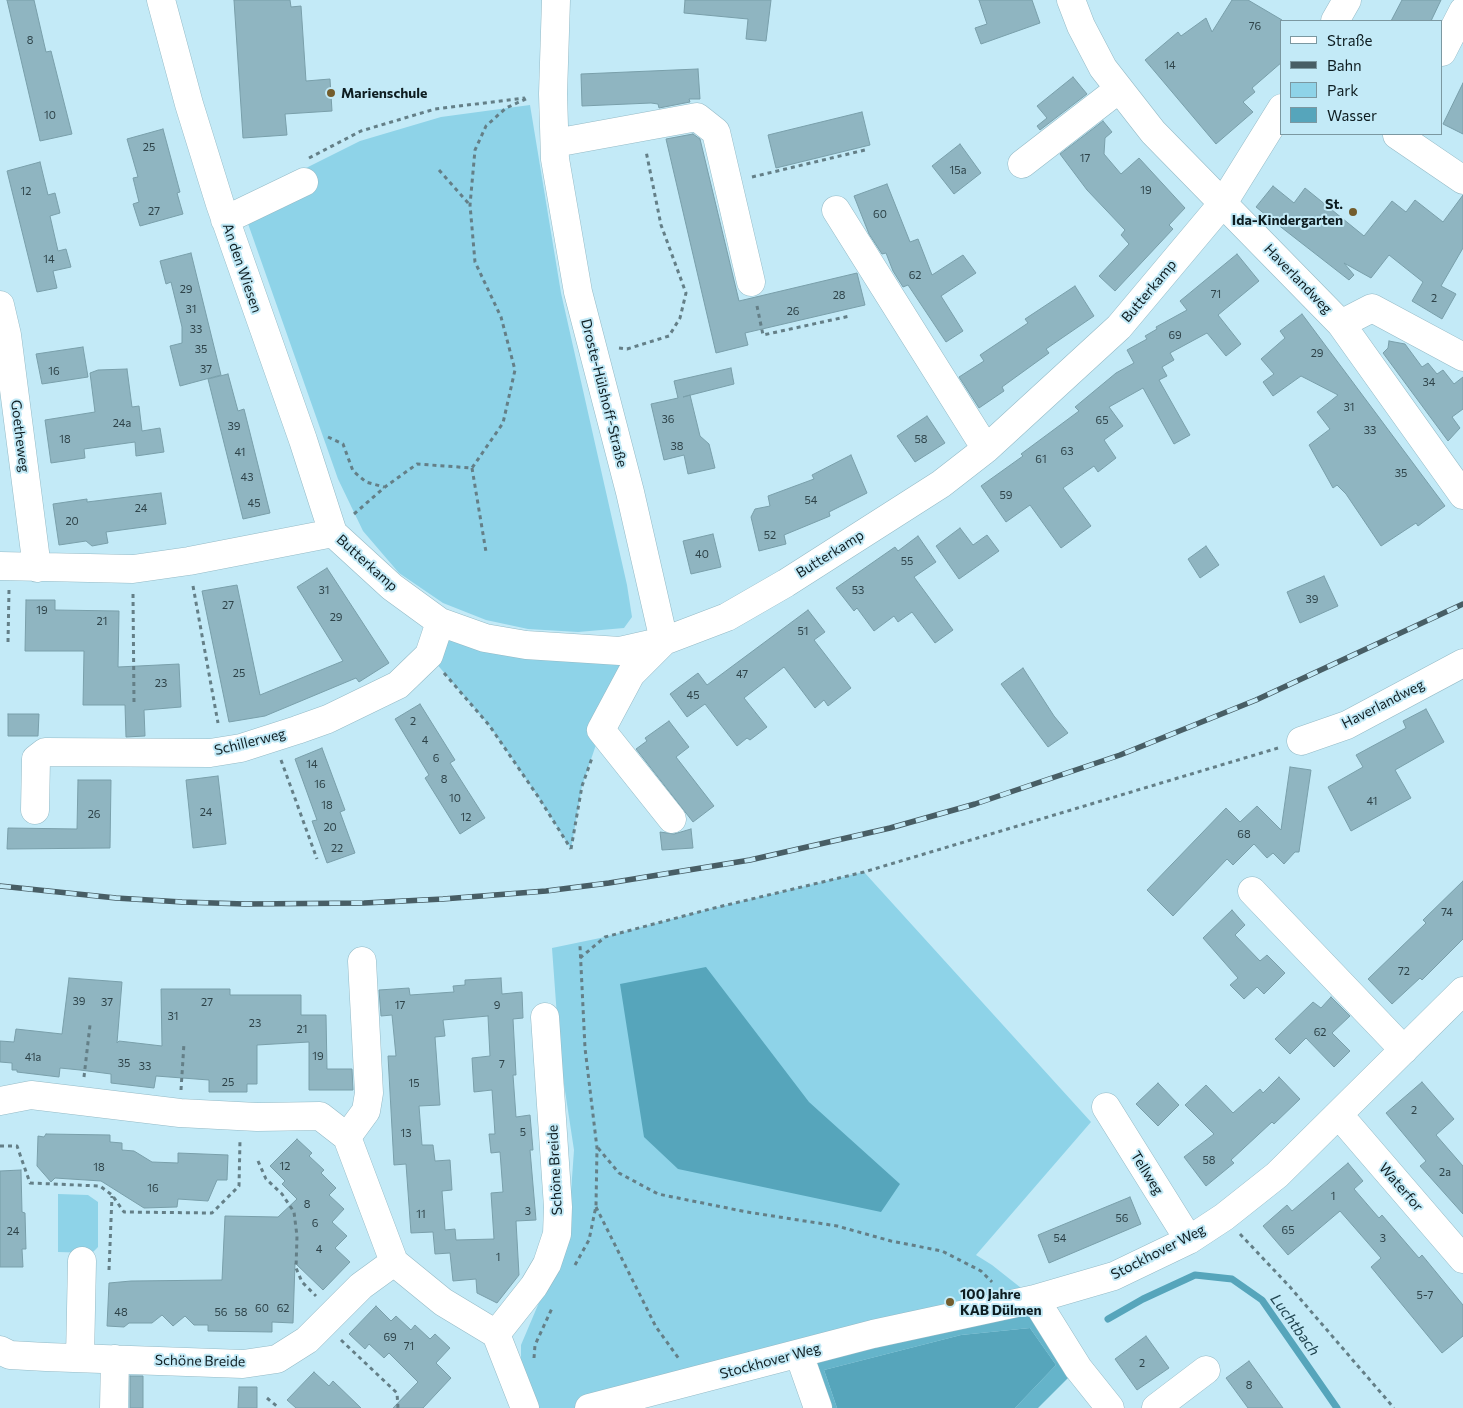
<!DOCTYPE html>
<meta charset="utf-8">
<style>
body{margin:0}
#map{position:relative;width:1463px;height:1408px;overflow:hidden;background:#c3eaf7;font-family:Commissioner,sans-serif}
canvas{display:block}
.legend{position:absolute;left:1280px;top:20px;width:162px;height:115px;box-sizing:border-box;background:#c3eaf7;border:1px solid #7b98a1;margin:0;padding:6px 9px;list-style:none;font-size:15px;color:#0e1d21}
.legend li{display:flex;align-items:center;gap:10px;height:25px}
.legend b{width:25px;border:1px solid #7b98a1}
</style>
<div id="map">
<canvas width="1463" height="1408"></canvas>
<ul class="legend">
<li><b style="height:6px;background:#fff"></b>Straße</li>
<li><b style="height:6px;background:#485e65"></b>Bahn</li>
<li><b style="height:14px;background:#8ed3e8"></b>Park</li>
<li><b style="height:14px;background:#56a5bb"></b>Wasser</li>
</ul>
</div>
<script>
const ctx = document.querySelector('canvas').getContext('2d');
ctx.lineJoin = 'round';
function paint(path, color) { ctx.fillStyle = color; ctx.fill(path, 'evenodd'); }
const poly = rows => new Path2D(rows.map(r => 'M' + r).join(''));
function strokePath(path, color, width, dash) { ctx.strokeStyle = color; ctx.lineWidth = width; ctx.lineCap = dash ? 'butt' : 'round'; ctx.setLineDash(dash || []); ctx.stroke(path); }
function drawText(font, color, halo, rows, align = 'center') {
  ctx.font = font + ' Commissioner,sans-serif'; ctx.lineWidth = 4; ctx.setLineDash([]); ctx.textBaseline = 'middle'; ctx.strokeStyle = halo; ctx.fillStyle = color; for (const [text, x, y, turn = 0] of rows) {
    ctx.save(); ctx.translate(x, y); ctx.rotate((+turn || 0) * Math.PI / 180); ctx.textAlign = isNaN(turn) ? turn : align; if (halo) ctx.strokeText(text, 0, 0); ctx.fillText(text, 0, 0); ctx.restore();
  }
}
const green = poly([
 [530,105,561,293,627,585,632,617,624,628,578,632,528,629,486,620,443,603,399,573,363,531,338,479,240,201,360,141,441,117],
 [440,622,485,638,664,641,601,730,582,786,571,849,539,798,489,725,429,655],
 [864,872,1091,1122,976,1255,992,1265,1035,1299,589,1408,527,1408,521,1384,521,1345,568,1234,574,1150,560,1058,552,948,605,937,710,909],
 [58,1194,88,1195,98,1202,98,1247,92,1253,58,1252]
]);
const forest = poly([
 [1035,1299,1078,1368,1038,1408,1015,1408,1056,1365,1030,1328,961,1335,824,1370,837,1408,818,1408,799,1354]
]);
const water = poly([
 [706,967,809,1102,900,1184,881,1212,678,1169,644,1137,620,984],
 [1030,1328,1056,1365,1015,1408,837,1408,824,1370,961,1335]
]);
const stream = poly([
 [1108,1319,1143,1299,1195,1275,1232,1279,1262,1300,1337,1408]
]);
const building = poly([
 [7,0,34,0,46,52,51,51,72,134,40,141,7,0],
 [234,0,290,0,291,7,301,6,306,81,330,79,332,111,285,114,287,135,243,138,234,0],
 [685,0,771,0,766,41,746,39,748,19,684,13,685,0],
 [979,0,1032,0,1040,23,981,44,975,28,987,24,979,0],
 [1232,0,1248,0,1282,20,1282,62,1252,88,1255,92,1243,102,1253,112,1216,144,1145,60,1178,32,1181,36,1206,18,1212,32,1232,0],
 [1402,0,1441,0,1431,21,1391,21,1402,0],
 [698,69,700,99,689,99,690,102,659,108,658,104,651,103,582,106,581,74,698,69],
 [1073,77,1087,94,1040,130,1037,126,1047,118,1037,106,1073,77],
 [1463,83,1463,134,1443,124,1463,83],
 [862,112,870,145,776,168,768,135,862,112],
 [1103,121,1112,132,1105,138,1104,154,1121,174,1139,158,1185,208,1169,225,1173,229,1115,291,1099,276,1129,244,1121,235,1125,230,1087,190,1060,154,1103,121],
 [163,129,180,192,177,193,183,214,140,226,133,204,139,202,133,178,138,177,127,139,163,129],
 [693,134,700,139,739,301,857,273,865,305,745,333,748,345,716,353,666,139,693,134],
 [960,144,981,173,954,194,932,166,960,144],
 [40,162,48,195,55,193,60,213,50,216,58,251,66,249,71,267,53,271,57,288,37,292,7,171,40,162],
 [887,184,910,242,918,239,932,275,963,255,976,273,941,296,963,331,946,342,908,285,903,287,893,271,886,253,882,254,869,234,854,196,887,184],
 [1273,186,1294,203,1305,188,1364,236,1392,201,1406,212,1415,200,1443,222,1463,195,1463,248,1441,286,1456,294,1442,319,1412,301,1423,282,1389,255,1371,278,1344,263,1354,275,1349,280,1277,224,1256,207,1273,186],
 [191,253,221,375,180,386,170,346,182,343,182,327,171,282,166,284,160,261,191,253],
 [1237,254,1259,281,1218,315,1241,344,1226,356,1207,333,1170,353,1174,360,1162,367,1167,376,1159,380,1190,435,1174,444,1143,388,1109,407,1123,426,1104,440,1116,458,1098,472,1094,466,1063,488,1091,526,1061,548,1030,505,1006,522,981,486,1023,456,1021,454,1079,411,1075,407,1116,373,1134,363,1127,350,1147,339,1145,336,1157,329,1156,327,1187,310,1180,301,1237,254],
 [1075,286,1094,316,1046,349,1049,353,1002,387,1004,391,979,408,959,377,984,361,980,355,1028,323,1025,319,1075,286],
 [1302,314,1445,506,1418,526,1416,523,1381,546,1346,494,1337,485,1333,488,1309,445,1330,429,1317,412,1338,395,1301,376,1273,396,1263,382,1274,374,1261,359,1285,338,1280,331,1302,314],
 [1389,341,1405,344,1422,367,1428,363,1437,374,1443,370,1454,384,1463,377,1463,409,1452,417,1460,428,1448,441,1383,353,1388,348,1389,341],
 [83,347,88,377,42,384,36,354,83,347],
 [731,368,734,384,683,397,690,395,700,436,709,444,715,468,688,474,684,455,664,460,651,404,678,398,674,381,731,368],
 [127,369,132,407,139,406,142,431,160,428,164,452,136,456,135,442,84,449,85,458,51,463,45,420,95,412,90,373,98,370,127,369],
 [228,374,238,411,244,409,270,513,243,519,208,379,228,374],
 [927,416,945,443,915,462,897,436,927,416],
 [851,455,867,493,829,512,830,516,784,535,786,544,759,551,751,517,755,509,770,506,768,496,814,479,812,475,851,455],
 [161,493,166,524,106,532,108,543,92,546,86,541,59,545,53,504,87,499,87,502,161,493],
 [960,528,973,545,987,535,999,551,959,579,936,546,960,528],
 [713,534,721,567,691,574,683,541,713,534],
 [918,536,936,562,914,577,953,630,935,643,912,612,898,622,894,616,874,631,857,608,854,611,836,588,895,547,898,551,918,536],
 [1206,546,1219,565,1200,578,1188,559,1206,546],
 [327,568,389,663,359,682,356,678,265,716,229,722,202,591,237,585,260,695,343,661,297,587,327,568],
 [1324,576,1338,606,1300,623,1287,592,1324,576],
 [26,600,55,600,55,610,119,611,118,667,179,664,181,707,144,710,145,736,126,737,125,705,83,705,84,651,25,651,26,600],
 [808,610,825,632,814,640,851,688,828,706,824,700,815,708,784,667,744,698,767,727,750,740,747,738,737,746,705,704,687,717,670,694,698,673,707,685,808,610],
 [1023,668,1054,716,1068,733,1048,747,1001,684,1023,668],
 [420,704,455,760,450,763,485,818,460,834,425,778,429,775,395,719,420,704],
 [1426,709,1444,742,1395,770,1411,798,1351,831,1328,787,1363,767,1356,755,1406,728,1403,721,1426,709],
 [8,714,39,714,38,736,8,736,8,714],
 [669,721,689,747,676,757,714,806,693,822,636,749,647,741,645,738,669,721],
 [322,748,345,810,340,812,355,853,327,863,312,821,317,820,295,759,322,748],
 [1290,767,1311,770,1299,852,1295,852,1284,864,1273,853,1267,858,1254,844,1233,865,1227,859,1173,916,1147,890,1226,808,1240,822,1257,806,1281,830,1290,767],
 [218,776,226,844,193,848,186,780,218,776],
 [78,780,111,780,110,848,7,849,8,828,77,829,78,780],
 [691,829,693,848,662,850,660,832,674,834,691,829],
 [1463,881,1463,939,1422,980,1420,978,1392,1004,1368,979,1426,923,1423,920,1463,881],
 [1232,910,1245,925,1235,935,1260,961,1267,955,1285,973,1264,994,1257,987,1244,999,1230,985,1238,978,1203,938,1232,910],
 [69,978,122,982,117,1043,119,1041,162,1046,161,989,230,989,230,995,301,995,301,1015,326,1015,327,1069,352,1069,353,1090,309,1090,309,1042,257,1045,257,1084,247,1084,247,1092,209,1092,209,1080,156,1076,154,1088,111,1083,111,1074,80,1070,60,1068,59,1077,17,1072,17,1070,12,1070,12,1063,0,1062,0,1041,14,1042,16,1029,62,1034,69,978],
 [501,978,502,994,522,992,523,1018,513,1019,516,1075,513,1075,516,1117,530,1115,533,1150,530,1150,536,1220,516,1221,519,1275,497,1303,477,1293,476,1279,453,1281,450,1253,435,1254,433,1232,411,1233,406,1164,394,1165,388,1056,396,1056,392,1015,381,1016,379,990,409,988,410,995,454,992,453,986,465,985,465,980,501,978],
 [488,1016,490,1056,472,1058,474,1092,492,1090,495,1134,489,1134,491,1153,500,1152,503,1192,491,1193,494,1239,456,1240,455,1229,445,1230,442,1191,452,1190,450,1160,435,1161,433,1145,422,1145,419,1106,440,1105,435,1037,445,1036,443,1020,488,1016],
 [1331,997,1350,1016,1332,1033,1350,1051,1334,1067,1306,1038,1290,1054,1275,1039,1313,1002,1321,1008,1331,997],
 [1279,1077,1300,1099,1274,1124,1272,1122,1231,1160,1234,1163,1206,1186,1184,1157,1214,1134,1185,1105,1206,1085,1233,1113,1260,1089,1263,1093,1279,1077],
 [1422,1082,1454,1119,1436,1135,1463,1166,1463,1214,1420,1166,1426,1161,1386,1113,1422,1082],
 [1158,1083,1179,1105,1158,1126,1136,1104,1158,1083],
 [46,1134,110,1135,110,1142,122,1143,122,1150,134,1151,152,1162,178,1163,178,1153,228,1155,227,1180,217,1180,208,1201,178,1199,177,1207,144,1208,101,1181,55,1178,51,1182,37,1166,38,1136,44,1137,46,1134],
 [297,1139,312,1153,309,1156,324,1170,321,1173,336,1188,329,1195,344,1209,332,1222,347,1236,335,1248,350,1262,323,1290,295,1263,293,1323,272,1322,272,1332,208,1331,208,1325,194,1325,185,1316,173,1326,162,1315,152,1323,129,1323,124,1327,107,1326,109,1283,131,1281,222,1280,225,1216,278,1217,297,1199,282,1184,285,1181,270,1166,297,1139],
 [1348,1163,1363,1181,1354,1189,1379,1218,1382,1215,1419,1258,1422,1255,1463,1305,1463,1336,1442,1353,1371,1267,1381,1258,1340,1211,1288,1255,1263,1226,1287,1205,1292,1211,1348,1163],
 [21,1170,22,1212,25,1213,26,1249,22,1249,23,1267,0,1267,0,1171,21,1170],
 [1130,1197,1141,1224,1049,1263,1038,1235,1130,1197],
 [376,1306,391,1321,396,1316,411,1330,415,1325,430,1339,435,1334,450,1348,436,1363,451,1378,423,1408,393,1408,418,1382,389,1353,384,1358,369,1344,365,1349,349,1334,376,1306],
 [1146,1336,1169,1368,1137,1390,1115,1359,1146,1336],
 [1249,1361,1283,1408,1248,1408,1226,1378,1249,1361],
 [314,1372,329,1386,333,1381,361,1408,296,1408,287,1400,314,1372],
 [130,1376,143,1376,143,1408,130,1408,130,1376],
 [239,1387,257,1387,257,1408,238,1408,239,1387]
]);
const path = poly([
 [309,158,361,131,435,109,525,98],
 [439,170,469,204],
 [752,177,865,150],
 [757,306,763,335,850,316],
 [619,348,627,349,669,336,680,318,686,293,661,225,646,151],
 [328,437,343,444,353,471,366,482,384,487],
 [472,468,486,552],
 [354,514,385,487,417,464,472,468,503,423,515,370,501,317,475,262,470,205,475,150,486,126,506,108,528,98],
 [193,586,218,723],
 [133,594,134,703],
 [8,642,9,590],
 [444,673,489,725,539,798,571,849],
 [281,760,317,859],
 [571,849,582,786,592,758],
 [580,958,605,937,710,909,864,872,1278,748],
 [84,1077,90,1025],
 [181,1090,184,1043],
 [0,1146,17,1146,30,1183,100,1186,112,1195,124,1212,212,1213,239,1186,240,1140],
 [598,1148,619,1173,658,1194,747,1212,837,1226,891,1241,942,1251,981,1271,992,1282],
 [258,1161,266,1179,282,1194,294,1212,297,1236,296,1268,302,1282,316,1296],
 [596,1207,656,1327,679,1359],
 [1240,1234,1290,1287,1394,1408],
 [575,1265,589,1240,596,1206,597,1148,585,1048,580,946],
 [109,1270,112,1196],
 [341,1340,397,1393,398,1408],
 [534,1358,535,1345,553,1306],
 [267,1398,279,1408]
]);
const minor = poly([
 [161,0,189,104,220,204,303,440,333,533,392,587,440,622,485,638,526,645,620,651,664,641,727,617,786,583,941,484,986,449,1119,327,1223,203,1282,108],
 [556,0,553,94,555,159,578,292,630,492,664,641],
 [1071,0,1081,26,1103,68,1153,132,1341,324,1463,495],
 [1335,21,1347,0],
 [1442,52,1463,11],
 [1397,135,1463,180],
 [555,143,697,117,716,132,751,282],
 [1022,164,1119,89],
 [836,210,986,449],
 [225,220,304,182],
 [0,305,7,335,37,568],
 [1341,324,1372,308,1463,357],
 [0,566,133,569,189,561,333,533],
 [664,641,631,674,601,730,672,819],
 [1301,741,1347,725,1463,663],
 [35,810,36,759,45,752,210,753,241,748,297,730,328,719,398,685,429,655,440,622],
 [1252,891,1404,1050],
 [0,1101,31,1095,180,1113,257,1117,320,1116,347,1137,394,1262,443,1302,496,1334,525,1408],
 [1106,1107,1189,1240],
 [1339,1115,1463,1259],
 [347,1137,366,1111,369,1093,362,961],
 [1035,1299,1078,1368,1110,1408],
 [496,1334,534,1286,547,1264,557,1234,558,1207,545,1017],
 [0,1350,10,1355,46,1357,243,1364,277,1359,307,1340,361,1286,394,1262],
 [799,1354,818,1408],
 [80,1358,82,1261],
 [114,1408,115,1359],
 [589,1408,873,1334,1035,1299,1114,1276,1189,1240,1224,1217,1277,1175,1463,991],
 [1156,1408,1206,1370]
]);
const rail = poly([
 [0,886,116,898,182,902,245,904,364,903,443,899,546,891,609,883,750,860,890,828,975,804,1120,755,1256,700,1463,604]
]);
const markers = [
 [331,93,5,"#735d2d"],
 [1353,212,5,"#735d2d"],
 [950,1302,5,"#735d2d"]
];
const numberNames = [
 ["76",1255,26],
 ["8",30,40],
 ["14",1170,65],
 ["10",50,115],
 ["25",149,147],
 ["17",1085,158],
 ["15a",958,170],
 ["19",1146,190],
 ["12",26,191],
 ["27",154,211],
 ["60",880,214],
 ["14",49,259],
 ["62",915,275],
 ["29",186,289],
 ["71",1216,294],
 ["28",839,295],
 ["2",1434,298],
 ["31",191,309],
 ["26",793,311],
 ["33",196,329],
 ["69",1175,335],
 ["35",201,349],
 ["29",1317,353],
 ["37",206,369],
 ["16",54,371],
 ["34",1429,382],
 ["31",1349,407],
 ["36",668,419],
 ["65",1102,420],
 ["24a",122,423],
 ["39",234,426],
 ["33",1370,430],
 ["18",65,439],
 ["58",921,439],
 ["38",677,446],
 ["63",1067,451],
 ["41",240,452],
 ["61",1041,459],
 ["35",1401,473],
 ["43",247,477],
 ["59",1006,495],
 ["54",811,500],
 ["45",254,503],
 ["24",141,508],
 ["20",72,521],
 ["52",770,535],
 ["40",702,554],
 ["55",907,561],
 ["31",324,590],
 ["53",858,590],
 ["39",1312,599],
 ["27",228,605],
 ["19",42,610],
 ["29",336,617],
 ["21",102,621],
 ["51",803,631],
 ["25",239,673],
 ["47",742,674],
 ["23",161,683],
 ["45",693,695],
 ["2",413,721],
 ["4",425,740],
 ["6",436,758],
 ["14",312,764],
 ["8",444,779],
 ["16",320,784],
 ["10",455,798],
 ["41",1372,801],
 ["18",327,805],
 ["24",206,812],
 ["26",94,814],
 ["12",466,817],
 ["20",330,827],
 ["68",1244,834],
 ["22",337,848],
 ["74",1447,912],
 ["72",1404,971],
 ["39",79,1001],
 ["37",107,1002],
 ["27",207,1002],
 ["17",400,1005],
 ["9",497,1005],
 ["31",173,1016],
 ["23",255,1023],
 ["21",302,1029],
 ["62",1320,1032],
 ["19",318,1056],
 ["41a",33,1057],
 ["35",124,1063],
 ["7",502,1064],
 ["33",145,1066],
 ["25",228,1082],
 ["15",414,1083],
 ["2",1414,1110],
 ["5",523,1132],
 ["13",406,1133],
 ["58",1209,1160],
 ["12",285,1166],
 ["18",99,1167],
 ["2a",1445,1172],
 ["16",153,1188],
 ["1",1333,1196],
 ["8",307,1204],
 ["3",528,1211],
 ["11",421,1214],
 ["56",1122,1218],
 ["6",315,1223],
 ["65",1288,1230],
 ["24",13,1231],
 ["54",1060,1238],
 ["3",1383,1238],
 ["4",319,1249],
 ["1",498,1257],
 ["5-7",1425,1295],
 ["60",262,1308],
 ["62",283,1308],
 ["48",121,1312],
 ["56",221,1312],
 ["58",241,1312],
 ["69",390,1337],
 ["71",409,1346],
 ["2",1142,1363],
 ["8",1249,1385]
];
const poiNames = [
 ["Marienschule",341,93],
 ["St.",1343,204,"right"],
 ["Ida-Kindergarten",1343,220,"right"],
 ["100 Jahre",960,1294],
 ["KAB Dülmen",960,1310]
];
const streetNames = [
 ["An den Wiesen",242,268,71],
 ["Haverlandweg",1298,279,46],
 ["Butterkamp",1149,291,-50],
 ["Droste-Hülshoff-Straße",604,393,76],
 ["Goetheweg",20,436,83],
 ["Butterkamp",830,554,-32],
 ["Butterkamp",367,563,42],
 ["Haverlandweg",1383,704,-27],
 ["Schillerweg",250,742,-14],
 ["Schöne Breide",555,1170,-93],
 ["Tellweg",1147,1173,58],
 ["Waterfor",1401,1187,49],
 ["Stockhover Weg",1158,1252,-27],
 ["Schöne Breide",200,1361,1],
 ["Stockhover Weg",770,1361,-15]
];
const waterNames = [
 ["Luchtbach",1295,1325,54]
];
paint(green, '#8ed3e8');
paint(forest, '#65b4ca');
paint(water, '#56a5bb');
strokePath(stream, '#56a5bb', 7);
paint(building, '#8fb5c1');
strokePath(building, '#799faa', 1);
strokePath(minor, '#94bac6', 29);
strokePath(path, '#647f87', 3, [4, 4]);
strokePath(minor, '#fff', 28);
strokePath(rail, '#485e65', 5.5);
strokePath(rail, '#c3eaf7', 4, [11]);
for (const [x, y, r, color] of markers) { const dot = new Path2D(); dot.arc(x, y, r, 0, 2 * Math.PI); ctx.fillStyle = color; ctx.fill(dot); strokePath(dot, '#c3eaf7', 2); }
drawText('11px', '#2e4349', null, numberNames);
drawText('bold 14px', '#0e1d21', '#c3eaf7', poiNames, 'left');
drawText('14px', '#0e1d21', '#c3eaf7', streetNames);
drawText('italic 15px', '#20444f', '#c3eaf7', waterNames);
</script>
